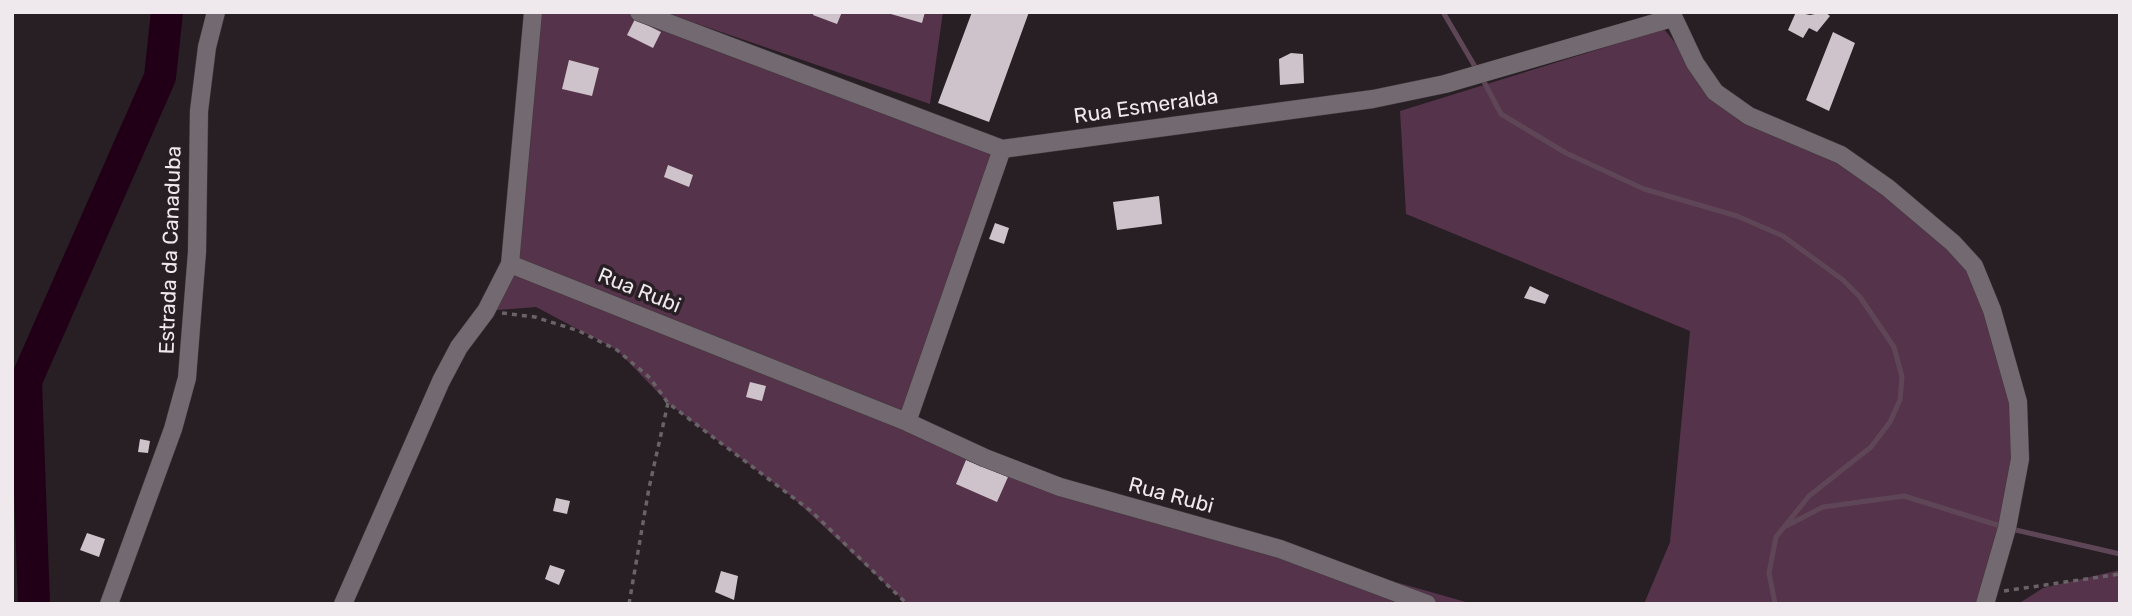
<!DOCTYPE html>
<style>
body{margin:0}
#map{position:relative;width:2132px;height:616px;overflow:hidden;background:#271f24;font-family:Rubik,sans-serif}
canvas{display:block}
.frame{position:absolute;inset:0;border:14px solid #efe9ed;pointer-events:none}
</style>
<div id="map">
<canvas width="2132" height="616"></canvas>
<div class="frame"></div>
</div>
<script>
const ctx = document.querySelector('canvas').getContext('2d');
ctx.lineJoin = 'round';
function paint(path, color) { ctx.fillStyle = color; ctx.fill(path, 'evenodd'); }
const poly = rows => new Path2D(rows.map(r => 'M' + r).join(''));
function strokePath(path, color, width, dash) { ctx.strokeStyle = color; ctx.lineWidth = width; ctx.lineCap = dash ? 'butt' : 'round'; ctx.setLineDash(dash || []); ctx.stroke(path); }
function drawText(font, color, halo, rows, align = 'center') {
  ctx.font = font + ' Rubik,sans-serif'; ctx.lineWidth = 7; ctx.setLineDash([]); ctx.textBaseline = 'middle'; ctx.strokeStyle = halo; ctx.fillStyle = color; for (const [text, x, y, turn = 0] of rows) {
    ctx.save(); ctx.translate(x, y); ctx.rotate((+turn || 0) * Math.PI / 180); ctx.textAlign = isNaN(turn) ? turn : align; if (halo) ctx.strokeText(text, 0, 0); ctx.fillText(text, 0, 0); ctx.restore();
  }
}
const green = poly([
 [533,12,635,12,992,153,907,422,1061,487,1473,604,907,604,792,497,668,403,617,350,536,307,486,311,510,264],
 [663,12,943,12,930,104],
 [1664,29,1715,92,1841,155,1953,243,1992,310,2020,459,1984,604,1644,604,1670,542,1690,331,1406,214,1400,111],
 [2120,570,2120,604,2018,604,2043,588]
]);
const stream = poly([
 [1443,12,1477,70],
 [1482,78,1501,114,1566,153,1644,189,1737,216,1783,236,1843,280,1860,297,1894,347,1902,377,1900,400,1890,422,1871,447,1809,496,1776,537,1769,573,1775,604],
 [1786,526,1823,507,1904,496,2007,528,2120,554]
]);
const river = poly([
 [34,604,26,381,160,77,167,12]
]);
const building = poly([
 [814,12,842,12,837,24,813,15],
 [884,12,925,12,922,23],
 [972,12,1029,12,989,122,938,103],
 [1796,12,1810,15,1825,12,1830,16,1817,32,1809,28,1803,38,1788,30],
 [635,19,661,32,653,48,627,35],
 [1833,32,1855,43,1829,111,1806,100],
 [1291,53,1303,54,1304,83,1280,85,1279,59],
 [569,60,599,68,592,96,562,89],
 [668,165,693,175,689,187,664,177],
 [1159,196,1162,224,1117,230,1113,202],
 [995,223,1009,228,1004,244,989,239],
 [1530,286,1549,295,1545,304,1524,298],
 [750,382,766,386,762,401,746,397],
 [140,439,150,441,148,453,138,452],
 [966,460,1008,477,997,502,956,484],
 [556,498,570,501,567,514,553,511],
 [87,533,105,539,99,557,80,550],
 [550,565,565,570,559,585,545,579],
 [721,571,738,576,734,600,715,592]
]);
const path = poly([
 [502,313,535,317,579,331,617,350,650,378,668,403,811,511,907,604],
 [2004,591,2120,574],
 [629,604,649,488,668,403]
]);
const street = poly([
 [639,12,1002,149,1373,99,1445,84,1672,18],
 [1671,12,1695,63,1715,92,1749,116,1841,155,1888,188,1953,243,1974,266,1992,310,2018,402,2020,459,2007,528,1985,604],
 [510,264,907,422,985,458,1060,487,1280,549,1427,604],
 [907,422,1002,149],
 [109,604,173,429,187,378,197,252,199,111,207,47,216,12],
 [343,604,441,381,459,347,486,311,510,264,533,12]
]);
const streetNames = [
 ["Rua Esmeralda",1146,107,-8],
 ["Estrada da Canaduba",171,250,-88],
 ["Rua Rubi",639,291,22],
 ["Rua Rubi",1171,496,15]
];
paint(green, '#55334a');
strokePath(stream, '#5f4657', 5);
strokePath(river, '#210017', 32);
paint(building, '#cec3ca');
strokePath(street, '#413a3e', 19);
strokePath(path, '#696266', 3.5, [5, 5]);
strokePath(street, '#736970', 18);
drawText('21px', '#efe9ed', '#271f24', streetNames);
</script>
